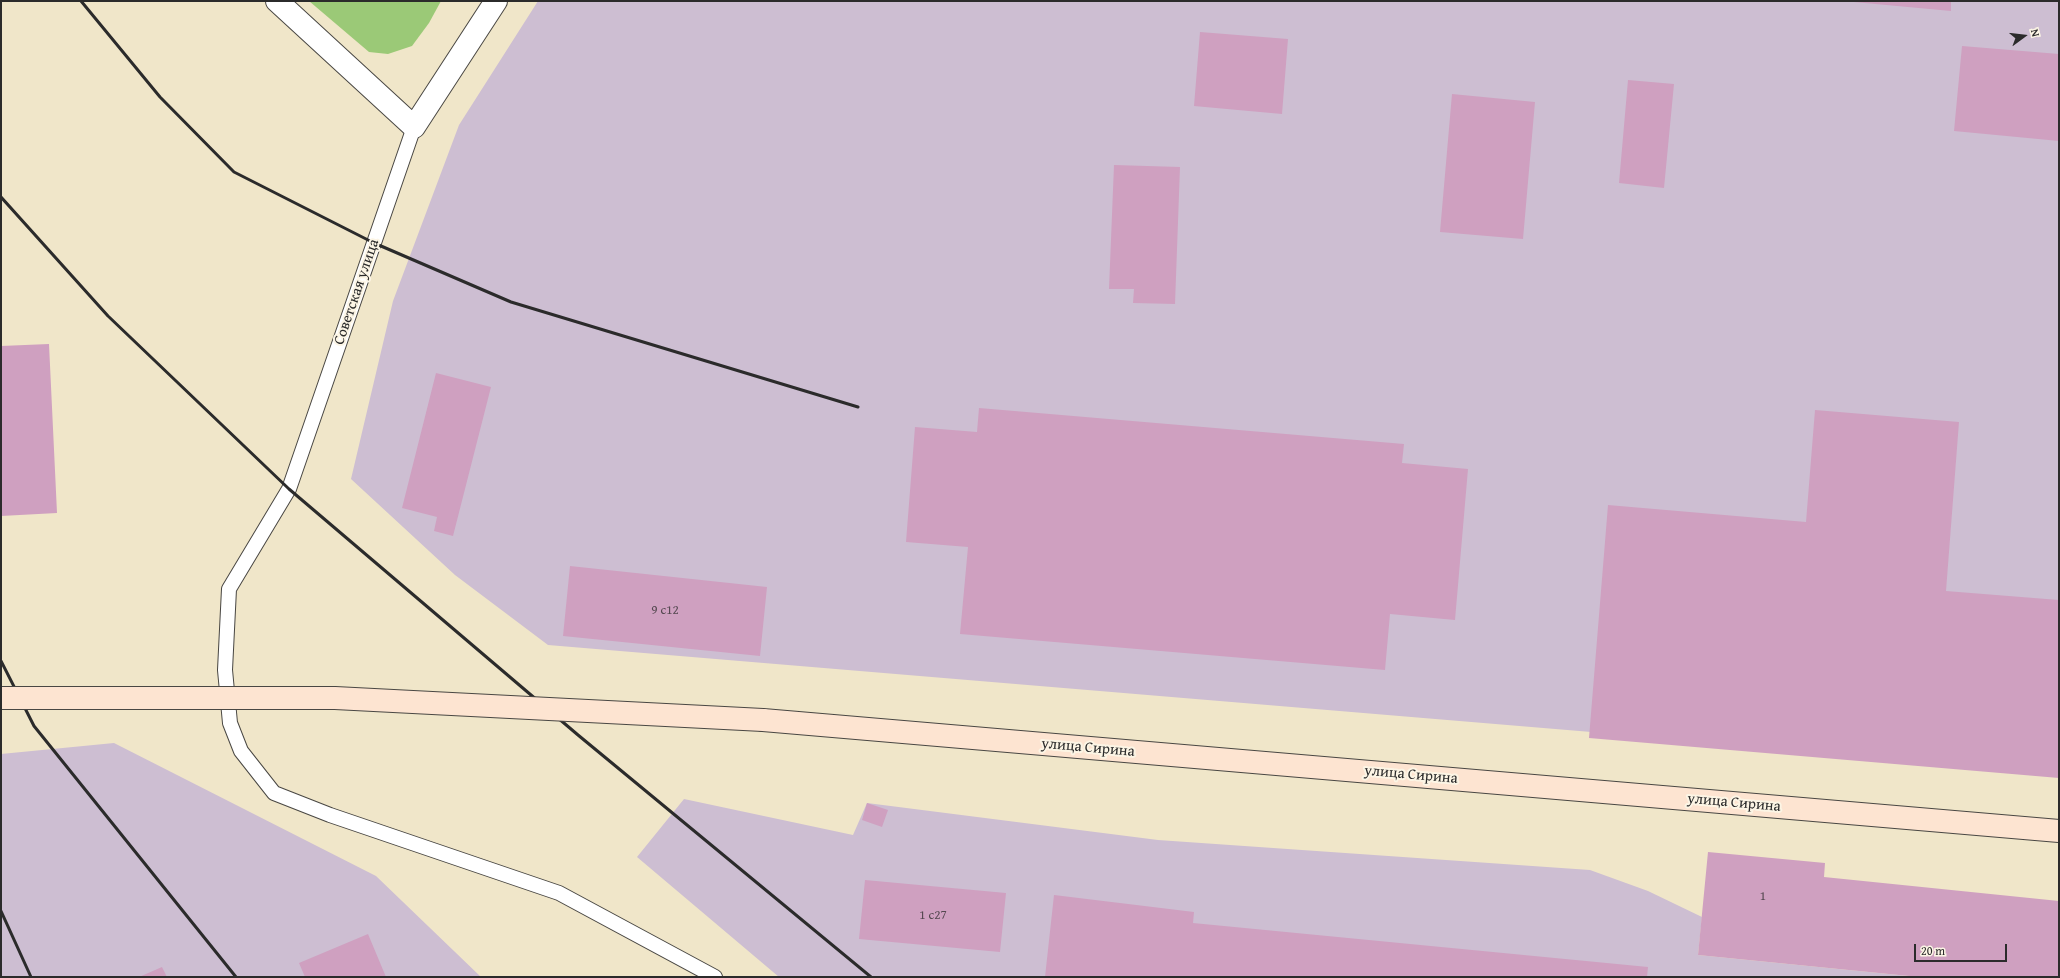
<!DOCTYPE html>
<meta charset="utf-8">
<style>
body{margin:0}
#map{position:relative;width:2060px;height:978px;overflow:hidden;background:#f0e6c9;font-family:"Gentium Book Plus",serif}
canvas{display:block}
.frame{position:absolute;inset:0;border:2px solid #2b2b2b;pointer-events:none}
.north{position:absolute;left:2004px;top:16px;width:40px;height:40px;-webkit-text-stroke:3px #fcf5e5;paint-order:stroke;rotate:75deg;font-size:11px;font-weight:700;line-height:16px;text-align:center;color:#2b2b2b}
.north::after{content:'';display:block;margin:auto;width:14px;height:18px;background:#2b2b2b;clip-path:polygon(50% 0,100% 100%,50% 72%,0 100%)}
.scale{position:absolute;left:1914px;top:944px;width:93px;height:18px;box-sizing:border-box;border:2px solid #2b2b2b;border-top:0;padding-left:5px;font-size:12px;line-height:14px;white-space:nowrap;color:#2b2b2b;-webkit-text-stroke:3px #fcf5e5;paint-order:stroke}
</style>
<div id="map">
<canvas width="2060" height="978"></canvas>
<div class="frame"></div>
<div class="north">N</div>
<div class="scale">20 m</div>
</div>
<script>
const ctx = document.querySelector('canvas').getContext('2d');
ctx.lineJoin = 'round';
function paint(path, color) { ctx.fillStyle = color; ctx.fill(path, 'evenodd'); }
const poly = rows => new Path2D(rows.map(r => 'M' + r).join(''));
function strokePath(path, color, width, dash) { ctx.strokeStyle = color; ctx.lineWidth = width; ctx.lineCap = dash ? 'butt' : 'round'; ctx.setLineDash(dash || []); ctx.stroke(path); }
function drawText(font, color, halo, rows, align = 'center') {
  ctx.font = font + ' "Gentium Book Plus",serif'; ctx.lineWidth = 4; ctx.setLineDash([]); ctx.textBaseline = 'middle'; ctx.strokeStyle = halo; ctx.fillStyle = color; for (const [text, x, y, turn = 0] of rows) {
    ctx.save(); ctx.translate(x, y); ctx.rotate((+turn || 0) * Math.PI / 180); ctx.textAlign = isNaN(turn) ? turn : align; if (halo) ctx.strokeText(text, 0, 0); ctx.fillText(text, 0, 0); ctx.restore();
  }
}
const industrial = poly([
 [538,1,2059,1,2059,771,548,645,455,575,351,479,393,301,459,125],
 [114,743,376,876,481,977,1,977,1,754],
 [684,799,853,835,867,803,1158,840,1590,870,1648,891,1702,917,1698,955,1919,977,779,977,637,857]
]);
const green = poly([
 [309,1,441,1,429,23,412,46,388,54,369,52]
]);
const building = poly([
 [1843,1,1951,1,1951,11],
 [1200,32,1288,39,1282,114,1194,106],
 [1962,46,2059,54,2059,141,1954,131],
 [1628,80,1674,84,1664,188,1619,183],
 [1452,94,1535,102,1523,239,1440,232],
 [1114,165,1180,167,1175,304,1133,303,1134,289,1109,289],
 [49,344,57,513,1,516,1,346],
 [436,373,491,387,453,536,434,531,437,517,402,508],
 [979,408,1404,444,1402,463,1468,469,1455,620,1390,614,1385,670,960,634,968,547,906,542,915,427,977,432],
 [1815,410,1959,422,1946,591,2059,600,2059,778,1589,738,1608,505,1806,522],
 [570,566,767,587,760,656,563,636],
 [867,803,888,810,882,827,862,820],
 [1708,852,1825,863,1824,877,2059,901,2059,977,1919,977,1698,955],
 [865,880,1006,893,1000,952,859,939],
 [1054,895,1194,912,1193,923,1648,967,1647,977,1045,977],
 [368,934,386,977,305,977,299,963],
 [162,967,167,977,139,977]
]);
const lane = poly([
 [414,127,289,489,229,589,225,670,230,723,241,751,274,793,330,815,559,893,715,977]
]);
const street = poly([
 [277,1,414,127,496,1]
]);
const secondary = poly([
 [763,720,2059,831]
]);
const rail = poly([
 [81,1,160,97,234,172,374,243,511,302,858,407],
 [1,197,108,316,289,489,578,735,871,977],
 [1,661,34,726,236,977],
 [1,911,31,977]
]);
const secondaryBridge = poly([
 [1,698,335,698,763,720]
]);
const numberNames = [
 ["9 с12",665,611],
 ["1",1763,897],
 ["1 с27",933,916]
];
const streetNames = [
 ["Советская улица",357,292,-71],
 ["улица Сирина",1088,748,5],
 ["улица Сирина",1411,775,5],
 ["улица Сирина",1734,803,5]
];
paint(industrial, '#cdbed2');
paint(green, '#9bc977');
paint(building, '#cfa0c0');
strokePath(lane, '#494743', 16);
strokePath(street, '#494743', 24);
strokePath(secondary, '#494743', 24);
strokePath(lane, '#fff', 14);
strokePath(street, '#fff', 22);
strokePath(secondary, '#fde4d1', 22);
strokePath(rail, '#2b2b2b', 3);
strokePath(secondaryBridge, '#494743', 24, []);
strokePath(secondaryBridge, '#fde4d1', 22);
drawText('13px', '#544850', null, numberNames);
drawText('15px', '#2b2b2b', '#fcf5e5', streetNames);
</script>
